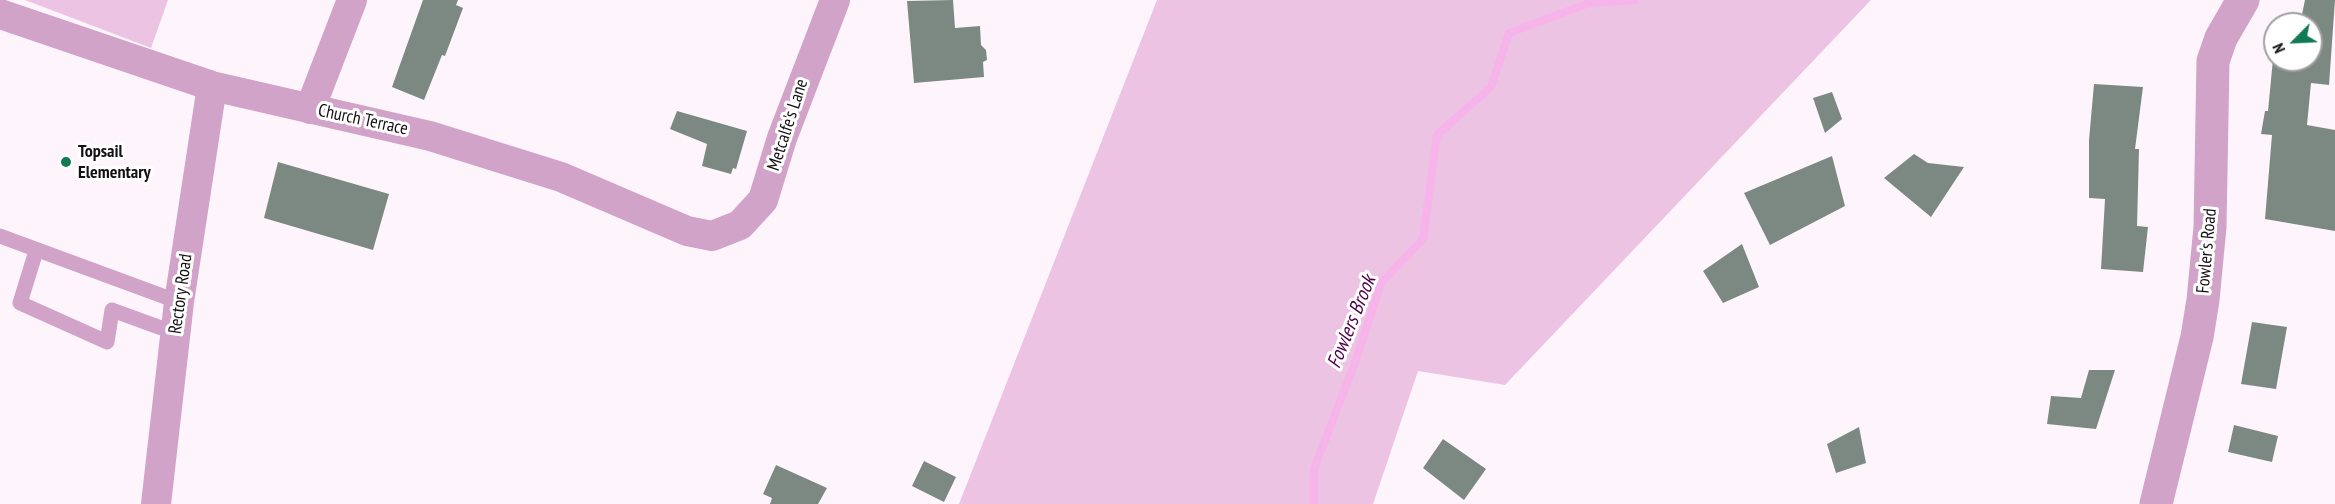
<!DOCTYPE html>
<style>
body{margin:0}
#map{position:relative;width:2335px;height:504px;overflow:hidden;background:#fef5fc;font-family:"PT Sans Narrow",sans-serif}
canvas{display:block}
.north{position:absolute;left:2263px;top:12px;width:60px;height:60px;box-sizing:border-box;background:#fff;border:2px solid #a19fa1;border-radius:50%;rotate:246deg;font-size:16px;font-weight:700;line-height:24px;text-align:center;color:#141013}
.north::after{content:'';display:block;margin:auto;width:21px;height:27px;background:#117953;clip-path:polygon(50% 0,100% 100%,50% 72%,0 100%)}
</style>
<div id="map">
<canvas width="2335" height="504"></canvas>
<div class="north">N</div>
</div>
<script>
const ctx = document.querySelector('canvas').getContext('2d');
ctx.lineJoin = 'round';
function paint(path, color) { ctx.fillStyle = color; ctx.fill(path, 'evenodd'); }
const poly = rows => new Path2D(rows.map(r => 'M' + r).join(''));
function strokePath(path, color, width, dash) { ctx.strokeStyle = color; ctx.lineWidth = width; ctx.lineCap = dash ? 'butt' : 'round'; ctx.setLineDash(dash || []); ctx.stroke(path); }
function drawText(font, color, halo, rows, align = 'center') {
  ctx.font = font + ' "PT Sans Narrow",sans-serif'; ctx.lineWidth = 6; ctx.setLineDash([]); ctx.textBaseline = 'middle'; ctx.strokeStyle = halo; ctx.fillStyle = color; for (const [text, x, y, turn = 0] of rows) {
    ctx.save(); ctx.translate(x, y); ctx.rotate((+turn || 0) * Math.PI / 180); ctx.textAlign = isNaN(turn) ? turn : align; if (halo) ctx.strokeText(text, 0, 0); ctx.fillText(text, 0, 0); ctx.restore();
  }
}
const green = poly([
 [25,0,168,0,151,48],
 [1157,0,1871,0,1505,385,1418,371,1373,504,959,504]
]);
const stream = poly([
 [1314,504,1314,469,1356,360,1381,283,1423,239,1437,135,1491,87,1509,33,1589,3,1635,0]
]);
const building = poly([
 [423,0,458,0,456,5,463,8,445,56,442,55,424,100,392,87],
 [953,0,955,28,980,26,981,45,986,50,987,60,983,62,984,77,914,83,907,1],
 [2305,0,2335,0,2329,85,2311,83,2307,125,2335,130,2335,231,2265,219,2272,135,2261,134,2265,111,2268,111,2274,49,2275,60,2311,60,2311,24,2300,24],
 [2094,84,2143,87,2135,149,2139,149,2137,226,2148,227,2143,272,2101,269,2105,199,2089,198,2089,140],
 [1832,92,1842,119,1825,133,1813,98],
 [677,111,747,131,736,169,733,168,731,174,702,166,707,144,670,129],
 [1914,154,1928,163,1964,167,1931,217,1884,178],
 [1832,156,1845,206,1770,245,1744,193],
 [278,162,389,194,373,250,264,218],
 [1742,244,1759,287,1723,303,1703,271],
 [2252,322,2287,327,2276,389,2241,384],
 [2089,370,2115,370,2096,429,2047,424,2051,396,2081,398],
 [2234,425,2278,436,2272,462,2228,452],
 [1859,427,1866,463,1836,473,1827,444],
 [1443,439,1486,469,1464,500,1423,468],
 [924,461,956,477,944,502,912,486],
 [776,465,827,488,818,504,770,504,772,498,763,494]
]);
const service = poly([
 [0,236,179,302],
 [36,251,20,303,107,342,112,310,175,333]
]);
const minor = poly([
 [0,14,212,86,430,136,561,177,687,231,712,236,740,225,763,200,782,138,835,0],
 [310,109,352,0],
 [156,504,179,302,212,86]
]);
const tertiary = poly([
 [2156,504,2197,337,2203,300,2210,227,2213,61,2221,38,2243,0]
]);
const markers = [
 [66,162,6,"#117953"]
];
const streetNames = [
 ["Church Terrace",363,120,12],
 ["Metcalfe's Lane",788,125,-72],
 ["Fowler's Road",2207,251,-85],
 ["Rectory Road",181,294,-82]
];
const poiNames = [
 ["Topsail",78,152],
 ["Elementary",78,173]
];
const waterNames = [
 ["Fowlers Brook",1352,322,-68]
];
paint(green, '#edc3e4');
strokePath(stream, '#f7b4ea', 8);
paint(building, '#7c8982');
strokePath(service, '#d2a3c8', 15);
strokePath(minor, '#d2a3c8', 30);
strokePath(tertiary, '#d2a3c8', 33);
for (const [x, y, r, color] of markers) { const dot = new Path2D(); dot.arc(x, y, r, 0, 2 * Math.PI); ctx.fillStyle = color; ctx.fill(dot); strokePath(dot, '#fff', 2); }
drawText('18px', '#141013', '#fff', streetNames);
drawText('bold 18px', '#141013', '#fff', poiNames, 'left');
drawText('italic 20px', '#500048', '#fff', waterNames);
</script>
